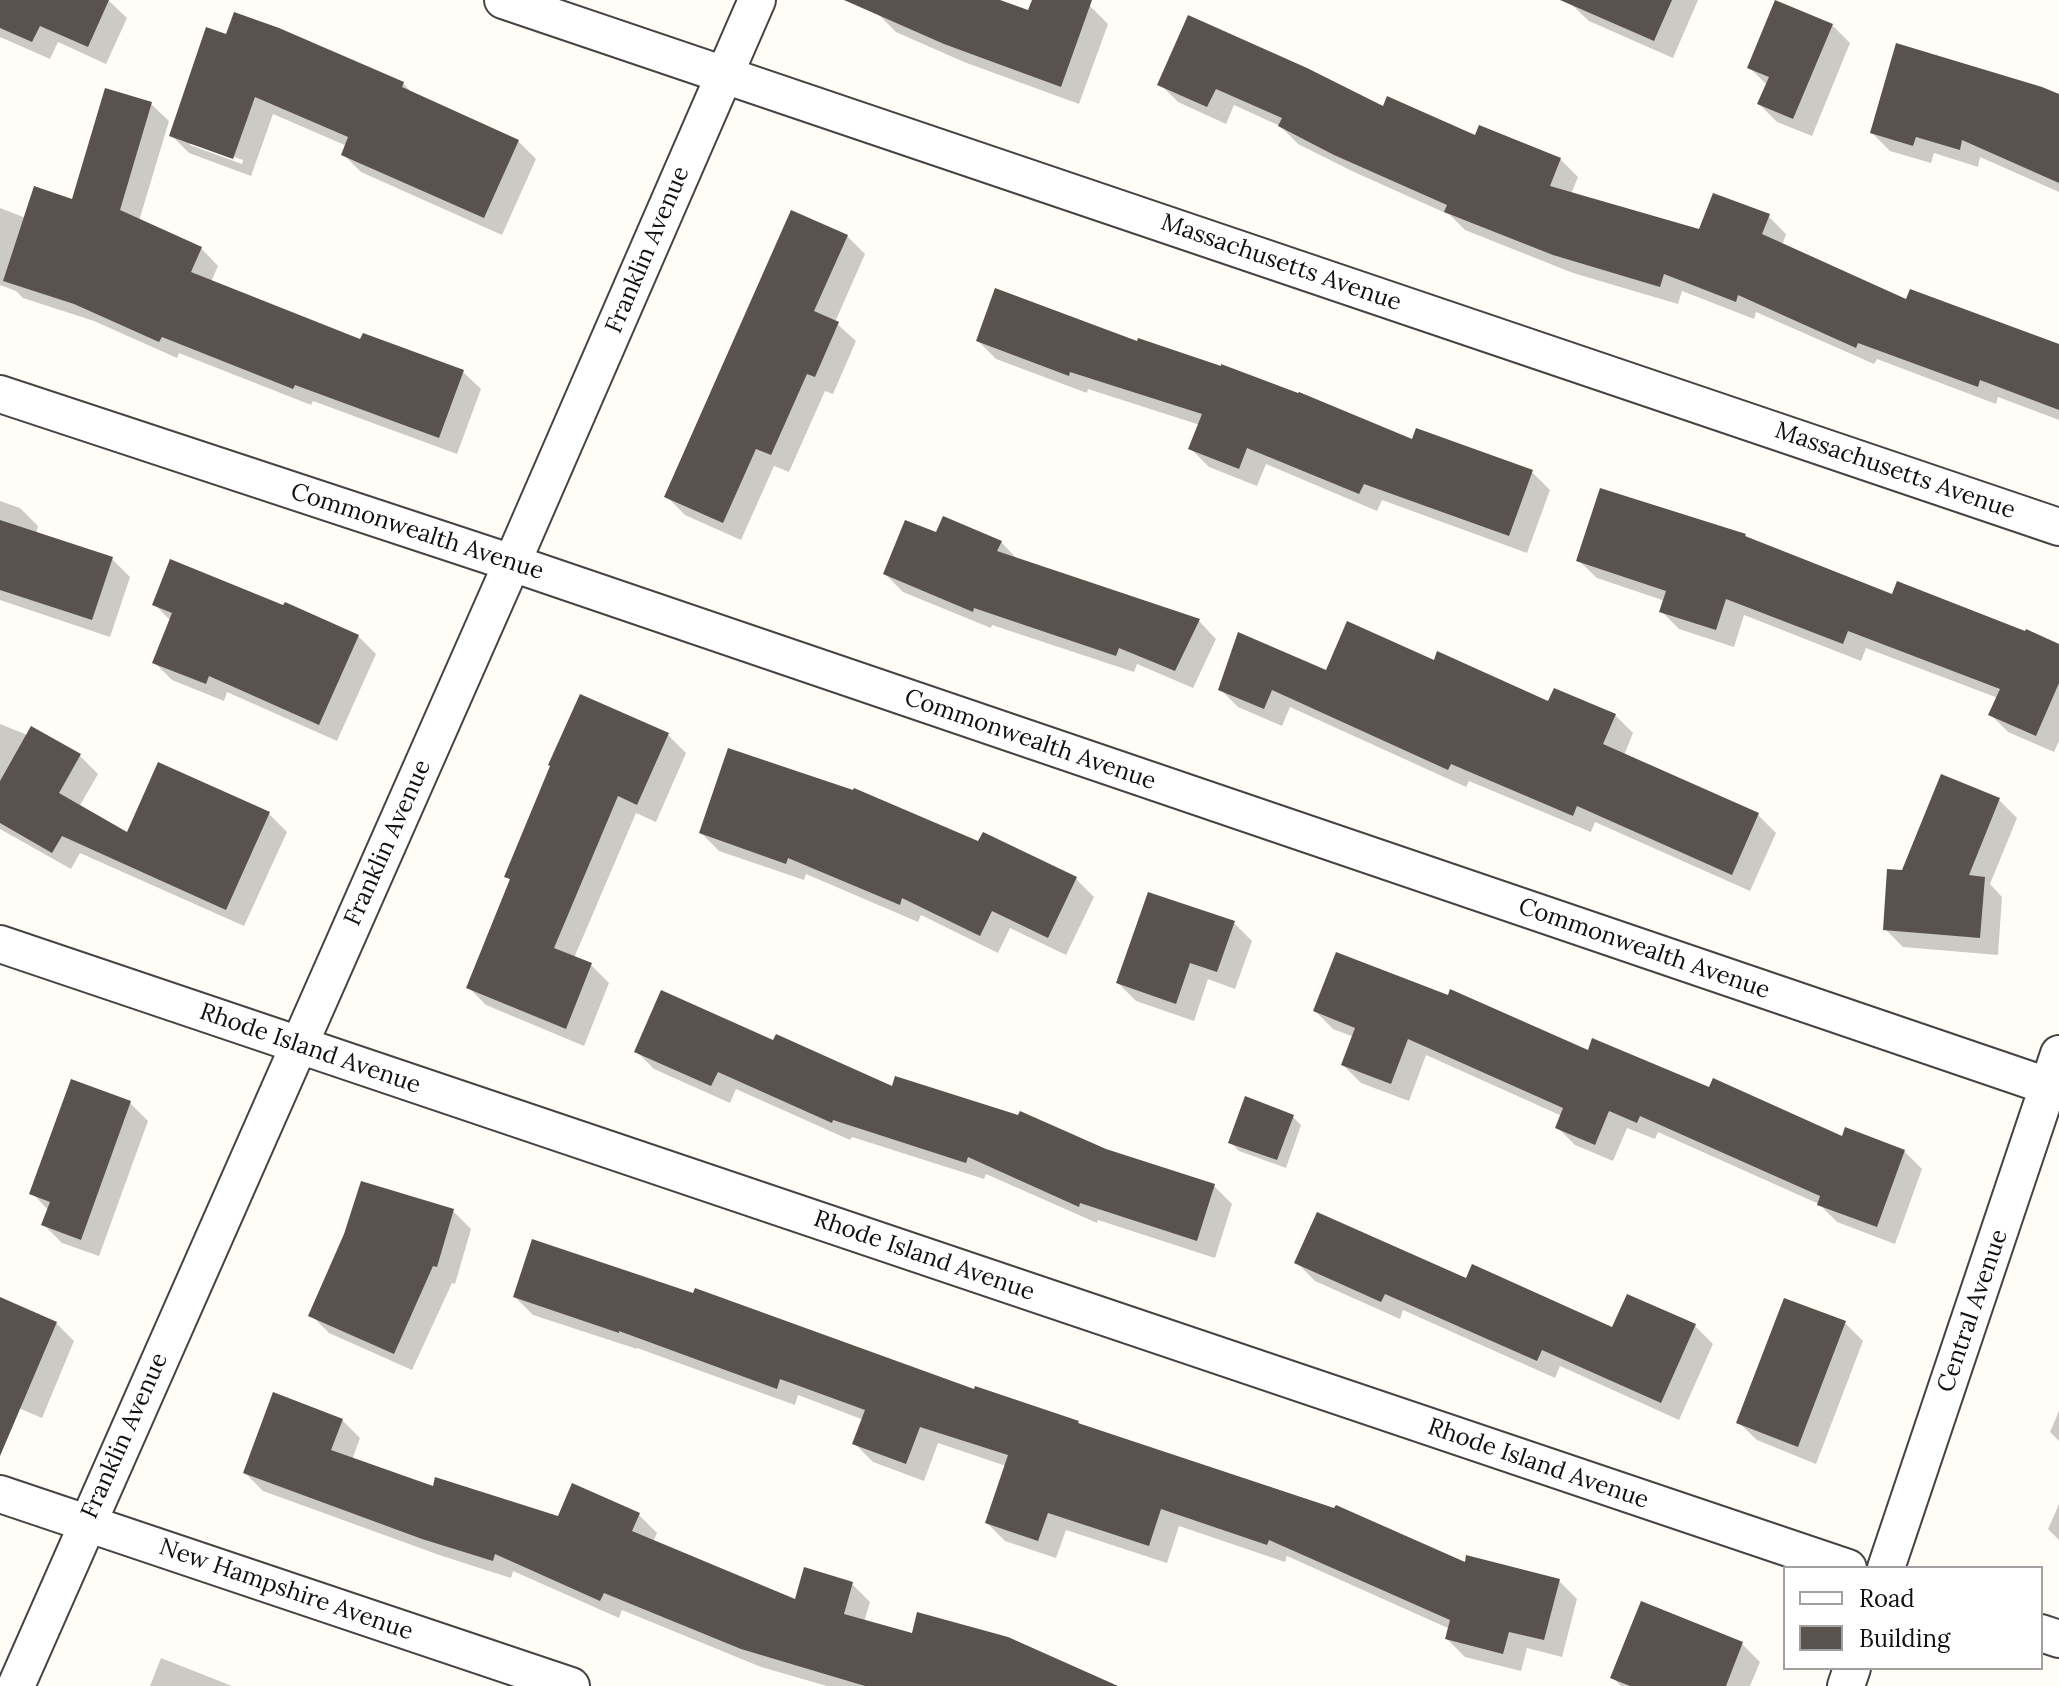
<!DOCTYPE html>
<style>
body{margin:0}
#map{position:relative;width:2059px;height:1686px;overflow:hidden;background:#fffdf5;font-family:Lora,serif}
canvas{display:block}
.legend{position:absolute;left:1783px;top:1566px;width:260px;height:104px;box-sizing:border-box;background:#fff;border:2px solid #a0a0a0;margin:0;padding:10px 14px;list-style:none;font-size:24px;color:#111}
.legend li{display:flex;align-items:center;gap:16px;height:40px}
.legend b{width:40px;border:2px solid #a0a0a0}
</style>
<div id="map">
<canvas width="2059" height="1686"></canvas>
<ul class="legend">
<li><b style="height:10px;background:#fff"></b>Road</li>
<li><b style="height:22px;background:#5a524d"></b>Building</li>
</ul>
</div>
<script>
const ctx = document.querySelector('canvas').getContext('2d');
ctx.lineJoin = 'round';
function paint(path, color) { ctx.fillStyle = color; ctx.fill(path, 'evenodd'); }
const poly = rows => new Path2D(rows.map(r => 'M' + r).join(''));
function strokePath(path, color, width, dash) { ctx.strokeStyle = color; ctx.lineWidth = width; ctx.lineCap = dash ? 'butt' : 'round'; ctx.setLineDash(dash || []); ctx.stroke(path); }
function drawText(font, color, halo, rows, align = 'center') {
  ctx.font = font + ' Lora,serif'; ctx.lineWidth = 8; ctx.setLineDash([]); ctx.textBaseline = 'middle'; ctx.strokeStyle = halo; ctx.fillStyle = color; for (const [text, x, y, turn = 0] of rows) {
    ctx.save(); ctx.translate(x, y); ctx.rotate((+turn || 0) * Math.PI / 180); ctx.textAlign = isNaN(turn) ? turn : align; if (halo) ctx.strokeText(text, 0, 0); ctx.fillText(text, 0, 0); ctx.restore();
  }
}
const shadow = poly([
 [0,0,108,0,127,18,106,64,58,42,50,59,0,37],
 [885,0,994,0,1029,13,1034,0,1074,0,1090,6,1108,24,1079,104,964,62,896,32,878,14],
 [1572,0,1698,0,1673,58,1589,21,1570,3],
 [1189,18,1384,109,1479,150,1560,159,1578,177,1571,194,1700,232,1768,216,1786,234,1782,246,1907,301,2059,346,2059,420,1998,397,1996,404,1877,359,1874,364,1756,312,1754,319,1682,291,1678,304,1573,273,1465,230,1450,215,1354,172,1298,144,1280,126,1234,105,1226,124,1178,102,1160,84],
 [1832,25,1850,43,1812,136,1777,122,1759,104,1767,85,1750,68],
 [227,37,403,83,415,96,518,141,536,159,502,235,361,172,343,154,347,146,273,114,251,176,189,153,171,135],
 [190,141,243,160,242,164,190,145],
 [2059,96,2059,192,1980,157,1978,167,1934,153,1931,163,1890,151,1872,133],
 [151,104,169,121,139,221,201,248,218,266,211,282,362,341,364,335,463,372,481,389,457,454,313,401,311,405,179,353,177,358,94,321,23,298,16,291,0,285,0,208,26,218,73,201],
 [847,236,865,254,835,322,856,341,833,394,825,391,789,472,774,466,741,540,685,515,667,497],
 [978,341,1413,441,1532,472,1550,490,1527,553,1382,500,1377,511,1266,464,1257,486,1209,467,1191,449,1200,425,1088,389,1087,393,996,359],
 [0,501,20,508,38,526,36,534,112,559,130,577,110,637,0,600],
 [937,535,1001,542,1019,561,1199,621,1216,639,1193,688,1137,664,1134,672,992,625,991,628,903,592,885,574],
 [1745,535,1749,539,1893,597,2059,646,2059,741,2054,752,2008,732,1990,714,1998,698,1866,648,1861,661,1744,615,1734,647,1679,629,1661,611,1665,601,1597,578,1578,560],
 [154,604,358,636,376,654,337,741,227,692,224,701,172,680,154,662,171,621],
 [1435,662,1549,703,1615,715,1633,733,1624,755,1758,815,1776,833,1750,891,1595,822,1591,832,1469,781,1466,787,1290,707,1282,726,1238,707,1220,689,1327,672],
 [0,724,80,756,98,774,79,807,128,835,269,814,287,832,244,926,80,853,71,869,0,829],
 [668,735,686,753,656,822,636,813,574,958,591,965,609,983,584,1046,486,1005,468,987,511,881,506,876],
 [1999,800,2017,818,1990,884,2002,897,1998,955,1903,947,1885,929,1903,872],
 [701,833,1076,879,1094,897,1066,955,1010,928,998,953,921,915,918,922,806,874,804,880,719,851],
 [1234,923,1252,941,1235,989,1208,979,1194,1021,1136,1001,1118,983],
 [1315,1011,1589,1052,1710,1090,1843,1139,1904,1151,1922,1169,1895,1244,1837,1222,1819,1204,1658,1132,1655,1139,1627,1128,1613,1161,1575,1145,1557,1127,1562,1116,1426,1055,1409,1101,1361,1083,1343,1065,1354,1037,1333,1029],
 [774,1042,893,1089,1105,1151,1214,1186,1232,1204,1215,1258,1098,1220,1097,1223,986,1174,984,1179,852,1137,850,1140,736,1089,730,1103,654,1069,636,1051],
 [130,1103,148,1121,99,1256,62,1243,44,1225,49,1211,32,1193],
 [1293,1117,1301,1125,1286,1168,1239,1151,1230,1142],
 [453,1211,471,1229,455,1284,452,1283,412,1370,329,1333,311,1315],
 [1297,1263,1467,1281,1614,1329,1695,1326,1713,1344,1679,1420,1560,1366,1555,1378,1403,1310,1400,1319,1315,1281],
 [515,1297,975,1392,1078,1422,1081,1426,1466,1565,1559,1581,1577,1599,1562,1657,1527,1648,1521,1671,1465,1657,1447,1639,1450,1629,1287,1556,1285,1562,1179,1526,1167,1563,1066,1530,1056,1558,1005,1541,987,1523,1006,1466,938,1443,924,1481,873,1462,855,1444,864,1420,798,1395,795,1405,637,1348,637,1349,533,1315],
 [0,1299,56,1323,74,1341,42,1418,0,1400],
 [1845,1323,1863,1341,1816,1464,1757,1440,1738,1422],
 [2059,1411,2059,1441,2050,1432],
 [342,1420,360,1438,352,1460,434,1489,559,1518,639,1515,657,1533,653,1542,796,1602,852,1584,870,1602,864,1622,1113,1686,827,1686,761,1667,622,1610,619,1618,513,1571,511,1578,442,1556,263,1491,245,1473],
 [2059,1504,2059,1540,2048,1529],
 [1742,1644,1760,1662,1750,1686,1621,1686,1613,1678],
 [161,1658,232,1686,150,1686]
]);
const building = poly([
 [0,0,109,0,88,47,40,26,32,42,0,28],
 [844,0,1000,0,1028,10,1032,0,1092,0,1061,87,944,44],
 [1560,0,1672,0,1654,41],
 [1775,0,1833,24,1793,119,1757,104,1769,77,1747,68],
 [234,12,279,28,404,82,402,87,519,140,484,218,341,155,348,137,255,97,233,159,169,136,206,27,226,34],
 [1188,15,1307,68,1383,106,1387,96,1475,135,1479,125,1561,158,1550,186,1699,229,1713,193,1770,214,1762,234,1906,299,1910,289,2059,344,2059,410,1980,380,1978,387,1858,343,1856,348,1738,295,1736,302,1664,274,1660,287,1553,255,1444,212,1447,205,1334,155,1278,126,1282,118,1216,89,1207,107,1157,85],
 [1896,43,2042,87,2059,94,2059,183,1962,140,1960,150,1916,137,1913,146,1870,133],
 [105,88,152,102,120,210,202,247,191,272,360,339,363,333,464,370,439,438,295,385,293,389,162,337,159,342,74,304,3,281,34,186,72,199],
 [791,210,848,235,814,311,839,322,815,377,807,374,771,455,756,449,723,523,664,497],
 [995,288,1137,341,1138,338,1221,366,1221,364,1298,393,1299,392,1412,439,1416,428,1533,470,1509,536,1364,484,1359,494,1247,448,1239,469,1188,449,1202,414,1070,372,1069,376,976,341],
 [1600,488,1746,534,1745,536,1892,594,1897,581,2025,631,2026,629,2059,644,2059,683,2036,736,1988,715,2000,689,1848,631,1843,644,1726,599,1716,630,1659,612,1666,591,1576,561],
 [943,516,1002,541,997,551,1200,619,1175,671,1119,648,1116,656,974,608,973,612,883,574,905,520,936,532],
 [0,520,113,557,92,620,0,590],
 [170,559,283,605,285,602,359,635,319,725,209,676,206,684,152,663,172,613,152,605],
 [1347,621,1434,660,1437,651,1548,701,1554,688,1616,714,1603,744,1759,813,1732,875,1577,806,1573,816,1451,764,1448,770,1272,690,1264,709,1218,690,1238,632,1326,670],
 [580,694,669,733,637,805,618,796,554,948,592,963,566,1029,466,988,510,879,504,877,550,766,548,765],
 [31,726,81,754,59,793,127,832,158,762,270,812,226,910,62,836,52,853,0,823,0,781],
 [728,748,853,790,854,788,978,841,983,832,1077,877,1048,938,992,911,980,936,902,898,900,905,788,858,786,864,699,833],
 [1941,774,2000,798,1969,875,1985,877,1980,938,1883,930,1887,869,1902,870],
 [1148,892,1235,921,1217,972,1190,963,1176,1004,1116,983],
 [1336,952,1448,995,1450,989,1588,1050,1592,1038,1709,1087,1713,1078,1842,1136,1845,1127,1905,1150,1877,1227,1817,1205,1820,1196,1640,1116,1637,1123,1609,1111,1595,1145,1555,1128,1563,1108,1408,1039,1391,1084,1341,1065,1355,1028,1313,1011],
 [661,990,773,1040,776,1034,892,1086,895,1076,1018,1115,1020,1111,1106,1149,1215,1184,1197,1241,1080,1203,1079,1207,968,1157,966,1163,833,1120,832,1123,718,1072,711,1086,634,1052],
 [71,1079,131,1101,81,1240,41,1225,50,1202,29,1194],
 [1245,1096,1294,1115,1277,1160,1228,1143],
 [361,1181,454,1209,437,1267,433,1266,394,1354,308,1316,344,1234],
 [1317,1212,1466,1278,1472,1264,1612,1327,1627,1294,1696,1324,1661,1403,1542,1350,1537,1361,1385,1294,1381,1302,1294,1263],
 [532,1239,693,1293,695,1288,974,1389,975,1386,1079,1421,1078,1423,1334,1508,1336,1505,1465,1562,1466,1555,1560,1579,1544,1640,1509,1632,1503,1654,1445,1639,1450,1620,1269,1540,1267,1545,1161,1509,1149,1546,1048,1513,1038,1541,985,1523,1008,1455,920,1427,906,1464,852,1444,865,1410,780,1379,777,1389,619,1331,619,1333,513,1297],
 [0,1297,57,1322,0,1456],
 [1784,1298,1846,1321,1798,1447,1736,1423],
 [273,1392,343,1419,331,1450,433,1486,435,1477,558,1516,572,1483,640,1513,632,1531,795,1599,804,1567,853,1582,844,1614,912,1633,917,1612,1008,1637,1118,1686,865,1686,741,1649,604,1593,600,1601,495,1554,493,1561,422,1539,243,1473],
 [1641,1601,1743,1642,1726,1686,1630,1686,1610,1678]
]);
const street = poly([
 [503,0,2059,527],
 [0,394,512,563,2059,1090],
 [0,944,1848,1568],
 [0,1494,571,1686],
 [1886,1568,2059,1054],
 [2041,1633,2059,1639],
 [16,1686,512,563,757,0],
 [1846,1686,1852,1668]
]);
const streetNames = [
 ["Franklin Avenue",648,250,-67],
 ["Massachusetts Avenue",1281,263,19],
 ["Massachusetts Avenue",1895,471,19],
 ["Commonwealth Avenue",417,532,18],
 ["Commonwealth Avenue",1030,740,19],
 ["Franklin Avenue",388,843,-66],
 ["Commonwealth Avenue",1644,949,19],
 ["Rhode Island Avenue",310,1049,19],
 ["Rhode Island Avenue",924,1256,19],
 ["Central Avenue",1973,1311,-71],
 ["Franklin Avenue",125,1436,-66],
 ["Rhode Island Avenue",1538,1464,19],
 ["New Hampshire Avenue",286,1590,19]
];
paint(shadow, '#0003');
paint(building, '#5a524d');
strokePath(street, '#444', 40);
strokePath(street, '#fff', 36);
drawText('24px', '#111', '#fff', streetNames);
</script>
